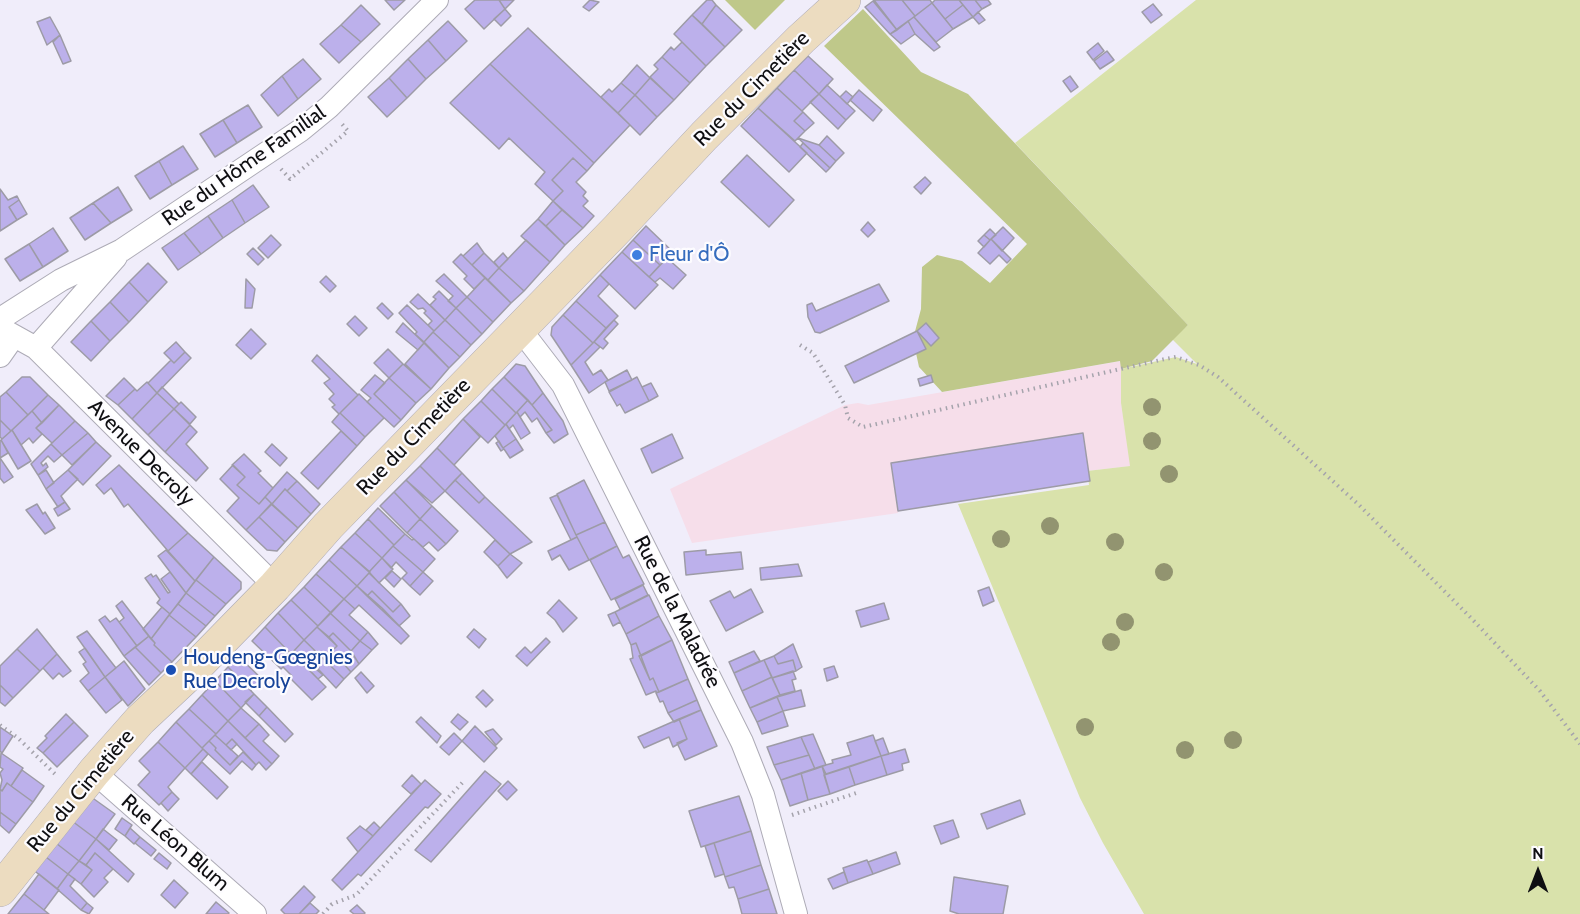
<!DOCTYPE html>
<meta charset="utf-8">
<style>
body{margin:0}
#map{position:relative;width:1580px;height:914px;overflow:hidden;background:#f0edfa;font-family:Cabin,sans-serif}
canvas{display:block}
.north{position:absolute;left:1508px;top:842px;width:60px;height:60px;-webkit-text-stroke:4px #fdfcff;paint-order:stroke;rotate:0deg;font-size:16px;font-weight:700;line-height:24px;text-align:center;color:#0f0f12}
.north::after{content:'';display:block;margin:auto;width:21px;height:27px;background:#0f0f12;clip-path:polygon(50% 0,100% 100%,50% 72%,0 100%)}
</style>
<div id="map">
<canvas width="1580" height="914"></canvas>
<div class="north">N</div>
</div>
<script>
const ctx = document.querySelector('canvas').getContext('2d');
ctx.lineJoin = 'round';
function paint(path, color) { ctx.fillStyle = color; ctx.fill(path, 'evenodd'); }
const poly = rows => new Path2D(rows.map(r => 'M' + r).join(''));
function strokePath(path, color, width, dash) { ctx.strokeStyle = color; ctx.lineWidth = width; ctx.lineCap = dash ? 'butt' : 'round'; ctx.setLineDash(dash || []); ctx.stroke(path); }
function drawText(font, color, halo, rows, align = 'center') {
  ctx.font = font + ' Cabin,sans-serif'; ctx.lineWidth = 4.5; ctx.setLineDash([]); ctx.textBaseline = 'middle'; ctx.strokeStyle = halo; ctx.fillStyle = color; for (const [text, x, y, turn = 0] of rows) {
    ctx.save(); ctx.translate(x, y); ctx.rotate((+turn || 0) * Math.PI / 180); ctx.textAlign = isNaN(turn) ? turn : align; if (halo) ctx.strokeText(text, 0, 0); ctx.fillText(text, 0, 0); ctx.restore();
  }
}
const industrial = poly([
 [1121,361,1121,403,1131,466,1087,471,1082,437,891,466,898,513,692,543,670,489,845,405,858,403,868,405]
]);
const green = poly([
 [1196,0,1580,0,1580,914,1144,914,1103,843,1080,798,958,504,1089,485,1087,471,1130,466,1121,403,1121,369,1176,357,1197,364,1172,339,1188,325,1015,143]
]);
const forest = poly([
 [725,0,785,0,755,30],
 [863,9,921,72,968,94,1188,325,1152,361,1121,369,1120,361,942,392,919,367,913,339,921,309,922,267,937,255,962,261,990,283,1027,244,824,46]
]);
const building = poly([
 [385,0,405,0,394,10,385,0],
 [475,0,499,0,505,9,484,29,465,9,475,0],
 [499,0,514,0,505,9,499,0],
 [590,0,599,2,589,11,583,7,590,0],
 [707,0,712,0,716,5,702,24,692,15,707,0],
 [874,0,902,0,915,16,897,30,874,0],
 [902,0,930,0,932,3,915,16,902,0],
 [935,0,959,0,963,5,945,19,932,3,935,0],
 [959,0,975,0,982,9,973,17,959,0],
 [975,0,988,0,991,4,982,9,975,0],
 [873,1,897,30,890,34,865,7,873,1],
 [932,3,953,29,936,42,914,17,932,3],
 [1153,4,1162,15,1151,23,1142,12,1153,4],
 [361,5,380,24,361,42,341,25,361,5],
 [716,5,742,30,725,47,702,24,716,5],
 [963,5,973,17,953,29,945,19,963,5],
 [505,9,511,16,501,26,494,19,505,9],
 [978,12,985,20,979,24,973,17,978,12],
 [692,15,725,47,706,66,674,34,692,15],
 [50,17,60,35,47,45,37,22,50,17],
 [914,17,940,47,934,51,915,34,908,21,914,17],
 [448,21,467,41,446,61,428,40,448,21],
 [908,21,915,34,901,44,890,34,908,21],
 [341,25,361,42,339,63,320,44,341,25],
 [528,28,630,125,594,163,490,64,528,28],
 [60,35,71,61,63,64,53,42,60,35],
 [428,40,446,61,426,79,408,59,428,40],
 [682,42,706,66,690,83,662,57,671,47,674,50,682,42],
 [1098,43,1104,51,1093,60,1087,52,1098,43],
 [1107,51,1114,60,1100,69,1094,61,1107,51],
 [808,56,833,79,819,94,794,70,808,56],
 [662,57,690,83,674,100,650,77,658,69,654,65,662,57],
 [303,59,321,79,298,99,282,76,303,59],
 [408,59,426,79,407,98,389,78,408,59],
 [490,64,594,163,587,171,573,158,552,180,563,191,553,201,535,184,545,172,509,138,499,149,450,103,490,64],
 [637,65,650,78,635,95,621,83,637,65],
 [794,70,819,94,802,111,777,88,794,70],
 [282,76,298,99,278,116,261,95,282,76],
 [1070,76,1078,87,1071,92,1063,81,1070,76],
 [389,78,407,98,387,117,368,97,389,78],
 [650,78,674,100,657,117,635,95,650,78],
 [621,83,635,95,618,113,601,97,609,89,612,92,621,83],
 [827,85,855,111,846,120,819,94,827,85],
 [777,88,803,112,794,121,805,131,795,141,758,108,777,88],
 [859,90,882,110,873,121,850,100,859,90],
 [846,91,853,97,847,104,840,97,846,91],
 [819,94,846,120,838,129,810,102,819,94],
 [635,95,657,117,640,135,618,113,635,95],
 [248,105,262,127,237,143,223,120,248,105],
 [758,108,807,153,789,172,741,126,758,108],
 [803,112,814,123,805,131,794,121,803,112],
 [223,120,237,143,215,157,200,134,223,120],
 [827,136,844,153,836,161,819,145,827,136],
 [798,138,819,145,836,161,830,168,798,138],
 [803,143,830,168,826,172,800,147,803,143],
 [183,146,198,169,172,185,159,161,183,146],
 [747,155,794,200,769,227,721,182,747,155],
 [573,158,587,171,576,182,586,192,583,196,588,201,583,206,594,216,583,228,553,201,563,191,552,180,573,158],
 [159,161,172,185,150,199,135,176,159,161],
 [925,177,931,183,921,194,914,187,925,177],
 [253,185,269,207,245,223,232,200,253,185],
 [118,187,132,210,111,223,93,203,118,187],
 [0,189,8,200,17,196,19,200,9,207,17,220,0,231,0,189],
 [19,200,27,214,17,220,9,207,19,200],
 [232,200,245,223,223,238,208,216,232,200],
 [553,201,562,210,546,226,538,219,553,201],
 [93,203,111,223,85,240,70,218,93,203],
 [562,210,583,228,565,245,546,226,562,210],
 [208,216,223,238,201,254,184,233,208,216],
 [538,219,565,245,550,262,521,236,538,219],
 [868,222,875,230,868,237,861,230,868,222],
 [646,226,673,252,660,265,633,240,646,226],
 [1003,227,1014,238,1002,251,991,239,1003,227],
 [53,228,68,251,43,267,29,244,53,228],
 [990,229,996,235,990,240,984,235,990,229],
 [184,233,201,254,178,270,162,248,184,233],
 [271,235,281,245,268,258,258,248,271,235],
 [984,235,990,240,984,247,978,241,984,235],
 [991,239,1011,259,1007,263,999,255,990,264,978,253,991,239],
 [526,240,550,262,524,291,499,268,526,240],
 [633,240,660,265,649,277,622,252,633,240],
 [477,243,484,253,472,265,463,256,477,243],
 [29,244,43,267,20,281,5,259,29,244],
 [253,248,264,259,258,265,247,254,253,248],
 [622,252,658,285,635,309,600,275,622,252],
 [484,253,499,268,488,280,472,265,484,253],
 [503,253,508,259,499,268,494,262,503,253],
 [461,254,485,278,474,289,464,279,467,276,453,262,461,254],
 [667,258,686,275,673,289,660,278,655,282,649,277,667,258],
 [148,263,167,282,148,302,129,282,148,263],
 [499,268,524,291,511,303,488,280,499,268],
 [444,274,467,297,456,308,448,301,453,296,436,281,444,274],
 [600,275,609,284,598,296,618,316,606,328,576,301,600,275],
 [326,276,336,286,330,292,320,282,326,276],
 [485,278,511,303,493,322,467,297,485,278],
 [246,279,255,289,252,308,245,308,246,279],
 [129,282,148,302,129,322,110,302,129,282],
 [879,284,889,301,820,333,815,332,808,317,807,305,812,303,816,311,879,284],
 [439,291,456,308,445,320,430,305,436,299,433,297,439,291],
 [418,294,445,320,434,331,428,325,432,321,424,313,426,311,423,308,418,309,410,302,418,294],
 [467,297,493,322,482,334,456,308,467,297],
 [576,301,606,328,593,343,563,315,576,301],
 [110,302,129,322,110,341,91,321,110,302],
 [382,303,393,314,388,319,377,308,382,303],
 [407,305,434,331,424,342,415,334,417,332,399,313,407,305],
 [456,308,482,334,471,345,445,320,456,308],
 [563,315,593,343,571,365,551,335,552,327,563,315],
 [355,316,367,328,359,336,347,324,355,316],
 [445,320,471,345,460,357,433,332,445,320],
 [614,320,618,324,604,339,608,343,603,349,594,342,614,320],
 [91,321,110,341,91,361,71,342,91,321],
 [403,323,424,343,418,350,396,332,403,323],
 [926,323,939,338,931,346,917,331,926,323],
 [251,329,266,344,251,359,236,345,251,329],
 [917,331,926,349,854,383,845,366,917,331],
 [433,332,460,357,449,368,424,342,433,332],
 [176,342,185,352,174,363,164,353,176,342],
 [594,342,600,347,585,362,593,375,601,370,608,380,589,393,571,365,594,342],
 [424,343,449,368,431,389,405,364,424,343],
 [388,349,403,364,389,378,374,363,388,349],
 [185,352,191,358,157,393,148,383,171,360,174,363,185,352],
 [317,355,358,395,340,413,365,437,357,446,332,422,339,414,332,407,335,405,329,399,334,394,324,383,330,379,312,361,317,355],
 [403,364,431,389,416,403,389,378,403,364],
 [516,364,525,366,543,393,532,405,504,377,516,364],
 [627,370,632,380,609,391,605,382,627,370],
 [375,375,385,383,374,394,401,420,394,427,367,402,371,398,361,390,375,375],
 [931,375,933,382,920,386,918,379,931,375],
 [22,377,30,377,48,395,28,415,6,392,22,377],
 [504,377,528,400,516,413,492,389,504,377],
 [637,377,649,401,625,413,620,404,617,406,609,392,637,377],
 [124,378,135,389,118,405,106,396,124,378],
 [389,378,416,403,401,420,374,394,389,378],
 [147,382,157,393,132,419,118,405,135,389,137,391,147,382],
 [651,383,658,396,649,401,642,387,651,383],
 [162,387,179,404,174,409,157,393,162,387],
 [492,389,516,413,505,425,481,401,492,389],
 [6,392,28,415,11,431,0,420,0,397,6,392],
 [157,393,174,409,148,435,132,419,157,393],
 [543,393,563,421,568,434,554,443,546,433,552,430,532,405,543,393],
 [359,394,384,418,365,437,340,413,359,394],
 [48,395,59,405,42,423,32,411,48,395],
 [528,400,552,430,546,433,537,418,532,422,525,412,520,417,517,412,528,400],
 [481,401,505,425,488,443,463,419,481,401],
 [181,402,196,417,190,424,174,409,181,402],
 [59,405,75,421,52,443,36,428,59,405],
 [174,409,190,425,165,452,148,435,174,409],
 [32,411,42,423,36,428,42,434,33,443,29,438,21,445,12,430,32,411],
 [517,412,530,433,521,439,513,425,509,429,506,424,517,412],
 [463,419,480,437,454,465,437,448,463,419],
 [0,420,11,431,2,439,0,437,0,420],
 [75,421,88,433,62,455,51,444,75,421],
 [506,424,516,439,503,448,495,436,506,424],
 [190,425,197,432,186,444,208,468,196,481,165,452,190,425],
 [12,430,31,461,18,469,1,440,12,430],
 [341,431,357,446,318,489,301,473,341,431],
 [88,433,96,442,72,465,62,455,88,433],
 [1083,433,1090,481,898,511,891,463,1083,433],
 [672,434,683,458,652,473,641,449,672,434],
 [516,439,523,450,510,458,504,449,501,451,496,443,499,441,503,448,516,439],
 [1,440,8,453,0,458,13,477,4,483,0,478,0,441,1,440],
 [96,442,111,456,83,485,68,470,96,442],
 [51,444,62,455,54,462,48,456,41,463,43,466,46,463,48,467,38,475,31,464,51,444],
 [272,444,287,458,280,466,265,452,272,444],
 [437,448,462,473,445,491,420,466,437,448],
 [244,454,261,471,258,473,273,488,259,504,237,485,245,477,232,465,244,454],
 [119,465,188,533,168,551,128,504,124,507,111,488,104,494,96,485,119,465],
 [233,465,245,477,237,485,259,504,265,497,272,504,246,530,227,511,239,498,220,479,233,465],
 [420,466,445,491,432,503,406,480,420,466],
 [46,470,54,483,46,489,38,475,46,470],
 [68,470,78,479,61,496,65,502,58,507,46,489,68,470],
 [287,472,297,481,287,491,285,489,272,504,265,497,287,472],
 [462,473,485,497,479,503,455,480,462,473],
 [406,480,432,506,420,519,394,492,406,480],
 [455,480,479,503,485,497,532,542,510,554,445,491,455,480],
 [584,480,605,522,576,535,557,494,584,480],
 [297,481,320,504,311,514,287,491,297,481],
 [285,489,311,514,298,528,272,504,285,489],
 [394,492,420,519,407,533,380,506,394,492],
 [557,495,577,537,571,540,550,498,557,495],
 [65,502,70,509,58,516,54,509,65,502],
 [37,504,43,514,45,512,55,528,45,534,26,510,37,504],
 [271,504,298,528,285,542,259,517,271,504],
 [432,506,458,531,446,544,420,519,432,506],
 [378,508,405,534,394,545,368,519,378,508],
 [259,517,285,542,277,551,267,550,246,530,259,517],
 [368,519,394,545,382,558,355,533,368,519],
 [420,519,446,544,438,551,429,542,423,547,407,533,420,519],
 [605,522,617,546,589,560,576,535,605,522],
 [188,533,214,557,195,581,168,551,188,533],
 [355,533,382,558,369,572,341,547,355,533],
 [405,534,412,540,414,539,435,559,423,572,393,546,405,534],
 [577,537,589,560,569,570,560,555,552,560,548,551,577,537],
 [495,540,510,554,498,566,484,552,495,540],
 [393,546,423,572,410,586,402,578,407,573,396,562,391,568,382,558,393,546],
 [617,546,623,558,629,555,644,584,611,600,590,560,617,546],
 [341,547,370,572,357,586,329,560,341,547],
 [166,550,195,581,186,593,158,556,166,550],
 [706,550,706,555,741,552,743,569,686,575,684,552,706,550],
 [510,554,522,563,507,578,498,566,510,554],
 [214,557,241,582,241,589,226,604,196,580,214,557],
 [382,558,393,569,379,583,369,572,382,558],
 [329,560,357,586,344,599,316,574,329,560],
 [798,564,802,576,761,580,760,568,798,564],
 [392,571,401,579,394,587,385,578,392,571],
 [170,572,186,593,170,614,157,603,160,599,145,578,151,574,153,577,156,575,168,593,170,592,161,579,170,572],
 [423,572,433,581,420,595,410,586,423,572],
 [369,573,401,604,393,612,372,591,367,596,357,586,369,573],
 [316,574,344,599,331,613,304,587,316,574],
 [196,580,226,604,215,616,186,593,196,580],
 [643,585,648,595,620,609,615,599,643,585],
 [357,586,382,608,409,636,401,644,359,605,355,609,344,599,357,586],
 [304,587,331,613,318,626,291,600,304,587],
 [989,587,994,601,983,606,978,591,989,587],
 [751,589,763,612,726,631,710,601,730,591,734,598,751,589],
 [372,591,393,612,401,604,410,616,399,626,367,596,372,591],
 [186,593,215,616,206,626,178,604,186,593],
 [649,595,659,616,626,634,615,612,649,595],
 [344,599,355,609,349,615,368,632,360,641,330,613,344,599],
 [291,600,318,626,304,640,278,613,291,600],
 [559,600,577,618,563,632,555,620,547,613,559,600],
 [122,601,149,636,137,646,119,622,124,618,116,606,122,601],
 [884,603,889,619,861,627,856,611,884,603],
 [178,604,206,626,196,637,169,615,178,604],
 [162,607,170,614,151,639,143,629,162,607],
 [615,612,620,622,613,626,608,615,615,612],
 [278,613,304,640,291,654,265,627,278,613],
 [330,613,360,641,351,651,333,633,329,637,317,627,330,613],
 [169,615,196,637,172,662,154,645,155,643,151,639,169,615],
 [105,616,110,622,116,618,137,646,124,656,99,620,105,616],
 [659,616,672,640,641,656,636,643,631,645,626,634,659,616],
 [265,627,291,654,278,666,252,641,265,627],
 [317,627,337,646,332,651,351,672,344,679,304,640,317,627],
 [37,629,57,654,40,671,17,649,37,629],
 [474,629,486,639,479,648,467,637,474,629],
 [87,631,116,668,105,677,77,637,87,631],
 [368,632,378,644,372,650,360,641,368,632],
 [333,633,351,651,359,664,351,672,332,651,337,646,329,637,333,633],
 [149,636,155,643,154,645,172,662,161,673,135,647,149,636],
 [546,638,550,642,527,666,516,656,525,647,531,653,546,638],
 [304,640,344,679,336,688,303,653,298,658,292,653,304,640],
 [672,640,688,679,659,692,653,678,650,680,639,656,672,640],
 [360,641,372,650,359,664,351,651,360,641],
 [636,643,650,680,653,678,659,692,656,693,656,691,646,695,630,659,633,658,631,645,636,643],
 [793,644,802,667,796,671,793,660,778,664,774,656,793,644],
 [135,647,161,673,149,685,124,656,135,647],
 [85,648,105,677,88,691,80,681,89,673,83,664,86,662,79,652,85,648],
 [17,649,40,671,13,698,0,685,0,666,17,649],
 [754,651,760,661,734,673,729,662,754,651],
 [292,653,326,687,312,700,290,678,292,676,283,667,281,669,278,666,292,653],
 [303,653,319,668,317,670,323,675,318,679,298,658,303,653],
 [57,654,71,671,63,677,59,673,53,679,43,668,57,654],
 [774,656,778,664,793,660,796,671,772,678,764,660,774,656],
 [239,657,262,679,251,690,228,667,239,657],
 [764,660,772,677,742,691,734,673,764,660],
 [124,661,145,689,128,706,105,677,124,661],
 [834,666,838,677,827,681,824,669,834,666],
 [228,667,254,694,241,708,215,681,228,667],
 [793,671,796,679,792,680,795,691,780,695,772,678,793,671],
 [361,672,374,686,367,693,355,678,361,672],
 [105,677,122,700,106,713,88,691,105,677],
 [772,677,780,695,750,708,742,691,772,677],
 [688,679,697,700,668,713,663,701,660,702,656,693,688,679],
 [215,681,241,708,228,721,202,695,215,681],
 [0,685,13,698,5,706,0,702,0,685],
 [483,690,493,700,486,707,476,697,483,690],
 [801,690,805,706,783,711,777,697,801,690],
 [254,694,267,707,259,716,245,702,254,694],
 [202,695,228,721,216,734,189,709,202,695],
 [777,697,783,711,757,722,750,708,777,697],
 [697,700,701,710,674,722,668,713,697,700],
 [267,707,293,734,285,742,259,716,267,707],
 [241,708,259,724,245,738,228,721,241,708],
 [189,709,216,734,202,748,176,722,189,709],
 [701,710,717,746,685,760,677,743,687,739,679,719,701,710],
 [783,711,788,726,762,734,757,722,783,711],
 [66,714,74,722,43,753,37,748,47,738,45,736,66,714],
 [458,714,468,722,460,730,451,722,458,714],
 [421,717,441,736,437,743,416,722,421,717],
 [679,719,687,739,673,747,669,737,644,748,638,737,679,719],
 [228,721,272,764,266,770,259,762,256,765,232,739,226,745,215,735,228,721],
 [74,722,88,736,57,767,43,753,74,722],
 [176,722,203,749,185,768,158,742,176,722],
 [259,724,269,735,263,741,279,756,272,764,245,738,259,724],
 [475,726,497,748,484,762,462,741,475,726],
 [0,727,13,736,2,753,0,751,0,727],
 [493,729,502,739,496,745,485,732,493,729],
 [454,733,462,741,449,755,440,747,454,733],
 [813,734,826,765,815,769,801,737,813,734],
 [215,735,238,756,230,765,215,750,216,748,209,741,215,735],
 [873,735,881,756,826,774,822,766,833,763,832,760,851,755,847,743,873,735],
 [801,737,809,755,774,765,767,747,801,737],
 [883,738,889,754,881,756,875,741,883,738],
 [232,739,237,744,231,750,226,745,232,739],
 [209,741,216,748,215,750,230,765,243,752,256,765,252,770,242,761,230,774,202,748,209,741],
 [158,742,185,768,168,787,172,792,159,805,138,785,150,772,139,761,158,742],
 [203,749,208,754,191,774,185,768,203,749],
 [905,749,909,762,902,764,903,770,887,775,881,756,905,749],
 [1,753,23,768,11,786,7,783,2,791,0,789,2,780,0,773,3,769,0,767,1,753],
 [809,755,815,769,781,780,774,765,809,755],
 [881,756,887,775,855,785,849,767,881,756],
 [202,762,228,787,217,799,191,774,202,762],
 [822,766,830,794,808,800,801,773,822,766],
 [849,767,855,785,830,794,824,775,849,767],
 [22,770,44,786,33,802,11,786,22,770],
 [485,771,501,784,431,862,415,850,485,771],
 [801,773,808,800,790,806,781,780,801,773],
 [412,775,421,784,411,794,402,786,412,775],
 [425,780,441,794,428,808,425,807,361,876,358,874,342,890,332,880,425,780],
 [508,781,517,790,507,800,498,791,508,781],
 [7,783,33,802,16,824,0,812,0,789,2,791,7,783],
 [172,792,179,799,168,811,161,803,172,792],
 [739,796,751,831,701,847,689,811,739,796],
 [88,799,94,799,115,814,96,839,68,818,88,799],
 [1020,800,1025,814,987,829,981,814,1020,800],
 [0,812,16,824,9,833,0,825,0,812],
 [68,818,96,839,79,861,52,840,68,818],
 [122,818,132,825,125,836,115,829,122,818],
 [953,820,959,837,941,844,934,826,953,820],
 [374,822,380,828,373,836,366,830,374,822],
 [360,826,373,836,358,852,347,838,360,826],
 [130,828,140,837,134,844,125,836,130,828],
 [103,829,117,840,109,850,96,839,103,829],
 [751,831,761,865,725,877,714,843,751,831],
 [140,837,156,850,151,856,135,843,140,837],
 [96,839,134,874,128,882,95,853,86,865,79,861,96,839],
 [52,840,79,861,68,874,42,854,52,840],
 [714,843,724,874,715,877,705,846,714,843],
 [896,852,900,864,873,874,868,862,896,852],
 [95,853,113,869,104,878,108,882,94,897,81,884,92,870,86,865,95,853],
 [159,853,171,863,167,869,154,859,159,853],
 [42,854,68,874,57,889,31,868,42,854],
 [867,860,873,874,848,883,843,868,867,860],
 [79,861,92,870,81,884,68,874,79,861],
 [761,865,769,889,738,899,734,887,729,888,725,877,761,865],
 [844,872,848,883,833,889,828,879,844,872],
 [39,874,59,890,44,910,24,894,39,874],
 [68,874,75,879,70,886,87,903,81,910,57,889,68,874],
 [954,877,1008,886,1003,914,959,914,950,911,954,877],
 [174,880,188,893,175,908,161,895,174,880],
 [304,886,315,897,299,914,285,914,281,910,304,886],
 [769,889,777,914,742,914,738,899,769,889],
 [24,894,49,914,8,914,24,894],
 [216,902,229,913,228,914,206,914,216,902],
 [87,903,93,908,89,914,81,910,87,903],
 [310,903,319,911,316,914,299,914,310,903],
 [357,905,365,913,364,914,354,914,350,911,357,905]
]);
const path = poly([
 [281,169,290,179,348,131,342,124],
 [800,345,813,353,845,405,848,418,863,427,1165,359,1176,357,1199,365,1218,377,1358,504,1473,620,1540,691,1580,744],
 [0,725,18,738,55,774],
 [792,815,859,792],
 [323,914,332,904,356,895,464,781]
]);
const street = poly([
 [0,319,61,280,122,250,301,130,329,107,437,0],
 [0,328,36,348,275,586],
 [520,329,563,385,742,742,763,795,796,914],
 [36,348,116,257],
 [0,356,14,336],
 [94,772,255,914]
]);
const secondary = poly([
 [0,890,94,772,140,720,188,675,275,586,328,526,618,228,704,136,801,39,844,0]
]);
const trees = [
 [1152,407],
 [1152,441],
 [1169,474],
 [1050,526],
 [1001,539],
 [1115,542],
 [1164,572],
 [1125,622],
 [1111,642],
 [1085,727],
 [1233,740],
 [1185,750]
];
const markers = [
 [637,255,6,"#3f7fe0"],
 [171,670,6,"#1a4fb4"]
];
const streetNames = [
 ["Rue du Cimetière",752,89,-45],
 ["Rue du Hôme Familial",244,166,-35],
 ["Rue du Cimetière",414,437,-46],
 ["Avenue Decroly",141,453,45],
 ["Rue de la Maladrée",677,612,63],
 ["Rue du Cimetière",81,791,-50],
 ["Rue Léon Blum",175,843,41]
];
const shopNames = [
 ["Fleur d'Ô",649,255]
];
const transitNames = [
 ["Houdeng-Gœgnies",183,658],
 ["Rue Decroly",183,682]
];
paint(industrial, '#f6deea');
paint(green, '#d9e2ab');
paint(forest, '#bfc88a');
paint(building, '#bcb0eb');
strokePath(building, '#9d9ba6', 1.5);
strokePath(street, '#adabb6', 24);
strokePath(secondary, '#adabb6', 34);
strokePath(path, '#a5a3ac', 4, [1.5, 4.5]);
strokePath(street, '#fff', 22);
strokePath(secondary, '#ecdcc0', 33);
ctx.fillStyle = '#929470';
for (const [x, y] of trees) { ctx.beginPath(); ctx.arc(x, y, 9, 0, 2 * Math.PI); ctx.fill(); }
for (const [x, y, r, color] of markers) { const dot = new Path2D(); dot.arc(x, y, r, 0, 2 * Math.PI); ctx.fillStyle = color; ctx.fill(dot); strokePath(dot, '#fdfcff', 2); }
drawText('21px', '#0f0f12', '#fdfcff', streetNames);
drawText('21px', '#366cbe', '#fdfcff', shopNames, 'left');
drawText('21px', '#164399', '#fdfcff', transitNames, 'left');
</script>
